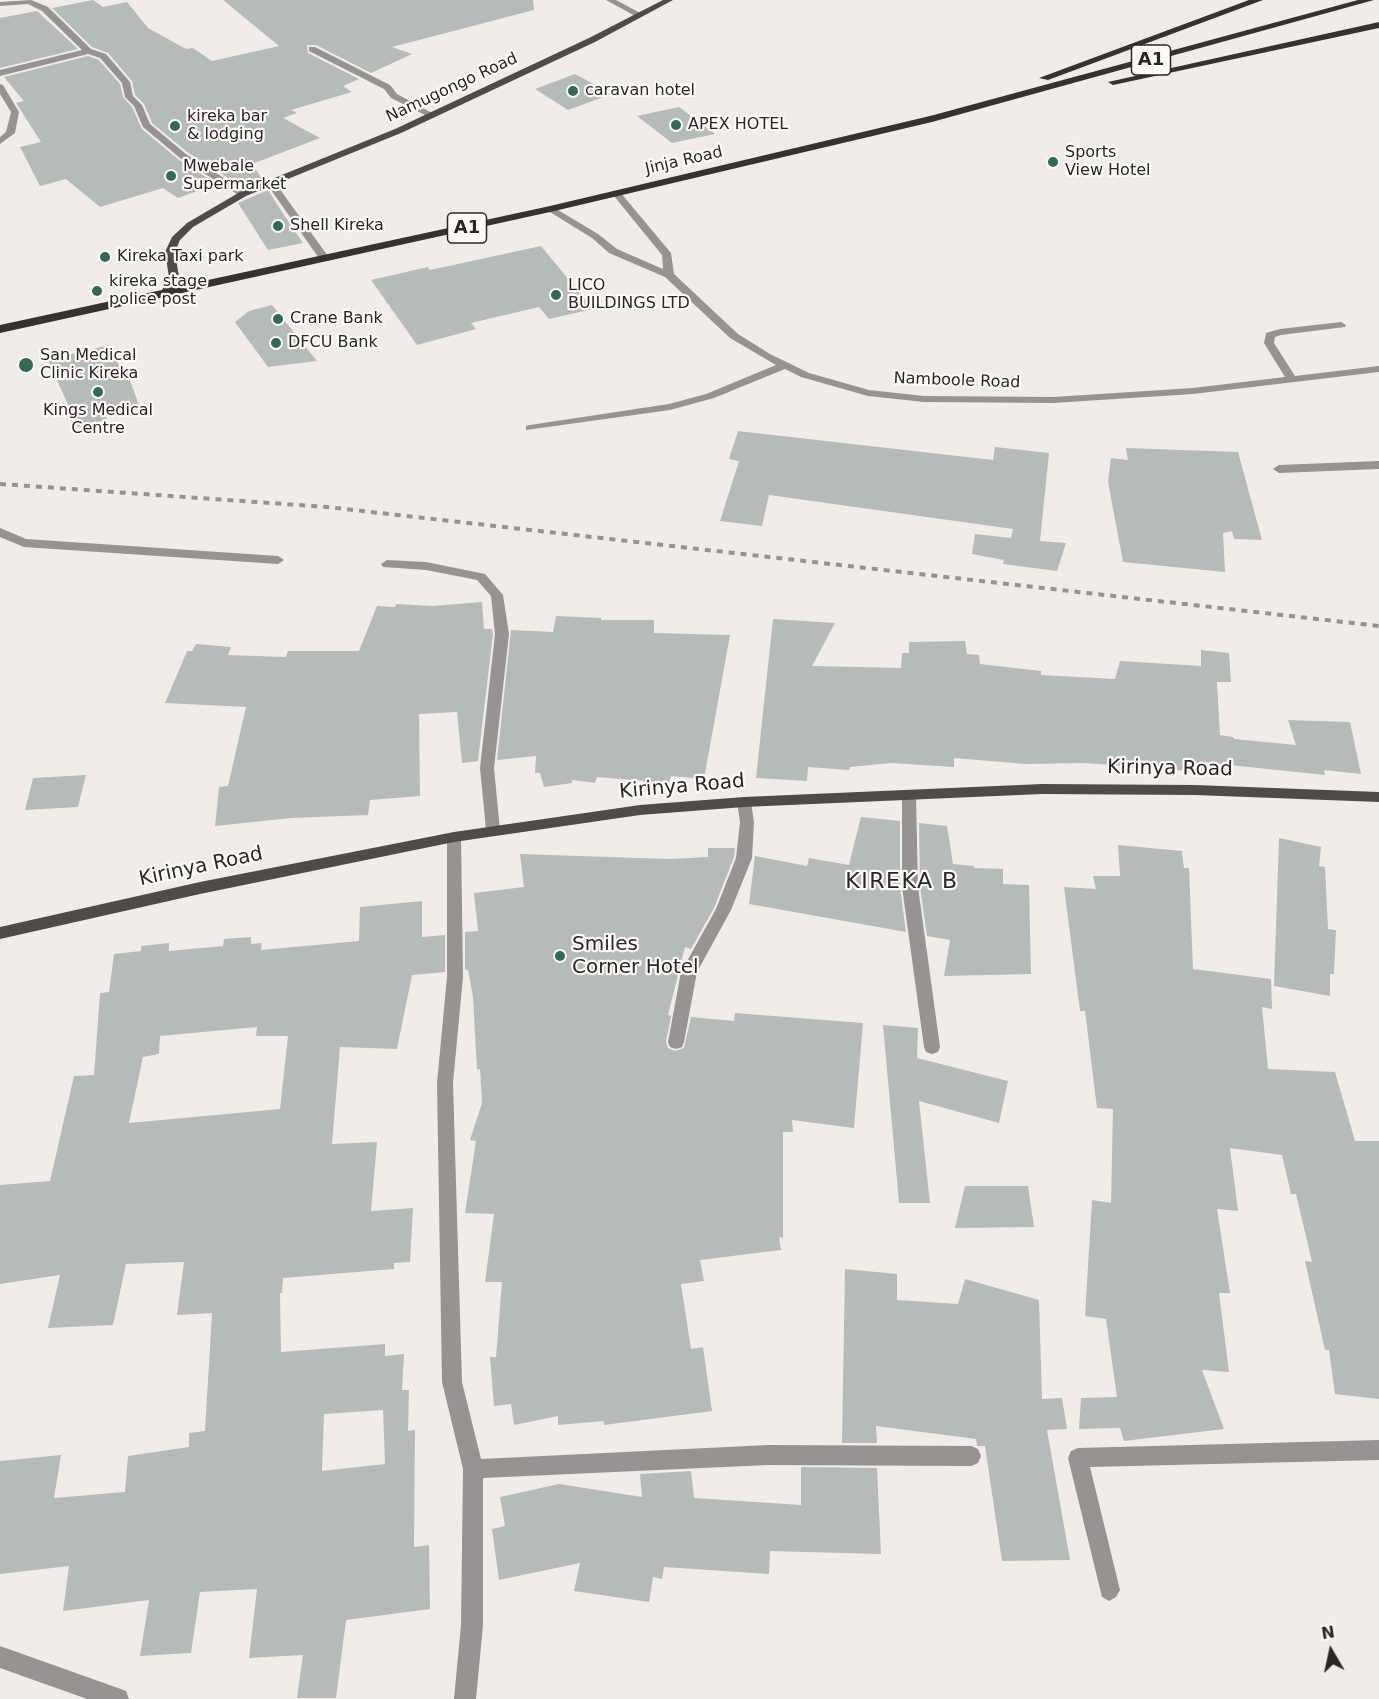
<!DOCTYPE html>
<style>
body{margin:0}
#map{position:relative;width:1379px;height:1699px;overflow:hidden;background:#f2ece9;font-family:"DejaVu Sans",sans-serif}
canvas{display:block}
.north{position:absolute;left:1301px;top:1621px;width:60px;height:60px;-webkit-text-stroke:4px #fff9f7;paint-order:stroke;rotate:351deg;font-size:16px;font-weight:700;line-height:24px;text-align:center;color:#2a2827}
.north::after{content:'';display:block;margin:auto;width:21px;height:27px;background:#2a2827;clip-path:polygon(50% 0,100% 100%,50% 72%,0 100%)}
</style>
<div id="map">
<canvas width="1379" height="1699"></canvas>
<div class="north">N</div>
</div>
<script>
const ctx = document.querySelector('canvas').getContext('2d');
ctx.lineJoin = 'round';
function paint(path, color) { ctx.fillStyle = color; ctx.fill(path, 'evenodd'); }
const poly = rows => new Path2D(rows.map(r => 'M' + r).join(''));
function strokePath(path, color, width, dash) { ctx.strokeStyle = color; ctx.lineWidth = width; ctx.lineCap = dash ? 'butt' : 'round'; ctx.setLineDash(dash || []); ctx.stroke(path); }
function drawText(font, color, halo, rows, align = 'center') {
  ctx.font = font + ' "DejaVu Sans",sans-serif'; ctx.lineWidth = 4.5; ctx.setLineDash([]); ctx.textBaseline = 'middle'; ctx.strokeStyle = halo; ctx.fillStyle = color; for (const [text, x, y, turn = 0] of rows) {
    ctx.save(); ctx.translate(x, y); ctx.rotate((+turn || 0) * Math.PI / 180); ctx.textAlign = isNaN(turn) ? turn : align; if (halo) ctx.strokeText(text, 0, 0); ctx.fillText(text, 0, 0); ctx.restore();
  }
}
const building = poly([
 [93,0,103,7,127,2,148,28,186,49,193,48,212,61,279,46,223,0,533,0,534,10,392,47,412,54,371,73,316,45,307,45,308,53,359,79,343,86,352,92,291,110,297,113,283,118,320,138,252,164,263,180,244,188,187,152,152,123,144,104,135,95,132,81,108,53,92,47,52,8],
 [37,11,78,49,0,68,0,18],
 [88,56,99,60,120,84,123,97,132,107,142,129,179,160,217,184,178,198,163,188,100,207,66,179,40,186,20,147,41,142,16,103,24,101,4,77],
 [575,74,612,94,568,110,535,89],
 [679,107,715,134,672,143,637,116],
 [268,190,282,212,303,243,268,250,238,203],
 [541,246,593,309,549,319,539,307,471,323,476,329,417,345,371,280,428,267,430,270],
 [272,305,317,361,268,367,235,322,249,311],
 [109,345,125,377,129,378,139,405,106,416,107,420,78,427,48,360],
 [738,431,993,460,995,447,1049,453,1040,541,1066,543,1057,571,1003,564,1004,560,972,554,975,534,1011,538,1013,529,769,495,762,526,720,521,739,461,729,459],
 [1126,448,1238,452,1262,540,1234,539,1232,531,1223,533,1225,572,1123,562,1108,482,1111,458,1128,460],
 [482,602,484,629,492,629,493,634,478,761,462,763,457,712,419,714,420,796,370,800,368,815,292,818,215,826,219,787,228,786,246,707,165,703,187,651,192,651,196,644,231,647,228,655,286,657,288,651,359,651,377,606,395,607,396,604,433,606],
 [556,616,601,618,601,620,654,620,654,633,730,635,704,779,671,776,669,783,597,777,595,783,572,780,572,783,544,787,540,773,535,773,536,756,497,760,511,630,553,632],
 [773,619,835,623,812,666,901,668,902,653,909,653,909,642,965,641,967,654,979,655,980,664,1041,671,1041,675,1115,679,1120,661,1201,666,1201,650,1229,653,1231,682,1217,682,1220,735,1233,737,1234,739,1296,745,1288,720,1350,722,1361,774,1324,770,1325,775,1201,762,1202,772,1085,763,1026,764,954,758,954,767,891,763,850,767,849,770,808,767,807,781,756,778],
 [86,775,78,807,25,810,33,778],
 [861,817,900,821,900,887,906,932,749,904,755,856,807,866,809,858,849,865],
 [919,823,947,826,953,864,974,866,974,868,1003,869,1003,884,1029,885,1031,974,944,976,950,940,927,936,920,887],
 [1279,838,1321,847,1319,866,1325,867,1328,929,1336,930,1334,974,1330,974,1330,996,1274,986],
 [1118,845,1182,851,1184,868,1189,868,1193,969,1271,979,1272,1009,1262,1007,1268,1069,1335,1072,1355,1141,1379,1141,1379,1399,1335,1394,1329,1350,1325,1350,1305,1261,1312,1262,1296,1194,1291,1194,1282,1155,1230,1148,1238,1211,1217,1209,1230,1293,1219,1293,1229,1372,1202,1370,1224,1429,1124,1441,1120,1428,1079,1429,1081,1398,1117,1397,1106,1319,1085,1316,1092,1200,1111,1203,1113,1109,1097,1108,1085,1011,1080,1011,1064,887,1096,889,1093,876,1120,876],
 [708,848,735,848,734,857,714,908,691,949,685,947,668,1015,671,1016,666,1042,668,1048,675,1051,684,1048,691,1017,734,1021,735,1013,863,1023,854,1128,792,1120,793,1132,783,1132,783,1238,779,1237,781,1250,700,1260,704,1281,681,1284,691,1349,703,1347,712,1411,604,1425,604,1421,558,1425,558,1416,514,1425,511,1404,494,1406,490,1357,496,1357,502,1282,485,1282,494,1214,465,1213,476,1141,470,1140,482,1103,480,1069,477,1070,473,997,468,970,465,970,465,932,478,931,474,893,524,887,520,854,669,859,708,857],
 [422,901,422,937,445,935,445,972,412,975,397,1049,340,1047,332,1144,377,1142,371,1211,413,1208,410,1262,394,1263,394,1269,283,1278,282,1293,280,1293,281,1352,385,1344,385,1356,404,1354,402,1390,409,1390,408,1431,415,1430,414,1547,429,1545,430,1609,346,1620,336,1698,297,1698,303,1655,249,1658,257,1589,200,1592,191,1653,140,1656,149,1600,63,1611,69,1566,0,1574,0,1461,61,1455,54,1498,125,1492,128,1456,189,1447,189,1433,205,1431,212,1313,177,1315,184,1262,126,1264,113,1325,48,1328,60,1275,0,1284,0,1185,50,1181,74,1076,94,1075,100,993,109,992,114,954,141,951,141,946,169,943,169,951,223,946,224,939,251,937,251,944,262,943,261,950,359,941,360,907],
 [257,1027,256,1036,288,1036,280,1109,129,1123,143,1057,159,1054,160,1036],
 [383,1410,385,1464,322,1471,324,1414],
 [883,1025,918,1028,917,1058,1008,1081,999,1123,919,1101,930,1203,899,1203],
 [965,1186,1028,1186,1034,1227,955,1228],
 [845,1269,897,1274,897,1300,958,1304,965,1279,1039,1300,1042,1399,1062,1398,1067,1429,1047,1430,1070,1560,1002,1561,985,1446,977,1446,976,1439,876,1426,877,1443,842,1443],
 [801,1467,877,1468,881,1554,770,1551,769,1574,664,1567,662,1579,653,1577,649,1602,574,1591,580,1563,499,1580,492,1529,505,1526,500,1497,559,1484,642,1497,640,1474,691,1471,694,1498,801,1505]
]);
const minor = poly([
 [31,0,48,7,91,49,106,54,130,82,133,96,142,105,150,124,186,154,246,192,246,196,240,196,180,158,143,127,134,106,125,97,122,83,100,58,88,54,0,76,0,70,82,50,42,11,28,4,0,6,0,2,31,0],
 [606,0,616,0,644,15,637,17,606,0],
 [309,47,315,47,390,85,397,94,434,114,427,116,391,98,384,89,309,51,309,47],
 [0,84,3,85,19,112,15,133,0,144,0,137,6,132,11,112,0,94,0,84],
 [268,181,274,181,330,259,329,261,321,261,266,183,268,181],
 [614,192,620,192,671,253,674,274,738,334,770,354,809,373,869,390,924,396,1053,397,1193,388,1285,377,1264,343,1266,333,1280,329,1341,322,1346,325,1345,327,1281,335,1275,337,1274,343,1295,376,1379,366,1379,372,1193,394,1053,403,924,402,868,396,801,377,785,369,714,398,670,410,526,430,526,426,530,425,669,404,706,394,776,365,730,338,665,277,609,253,592,238,545,209,553,207,598,234,617,249,663,269,662,255,614,196,614,192],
 [1379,461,1379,469,1279,473,1273,469,1279,465,1379,461],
 [0,528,26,539,278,556,284,560,278,564,24,547,0,537,0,528],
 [387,560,426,562,485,574,503,595,509,634,494,768,500,830,498,834,488,834,486,830,480,768,495,634,491,596,477,580,426,570,383,567,381,564,387,560],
 [909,790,916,795,918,887,940,1047,938,1052,932,1054,926,1052,924,1047,902,887,902,795,909,790],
 [744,797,751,802,754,822,752,858,731,910,697,972,684,1042,682,1047,676,1049,670,1047,668,1042,681,972,716,909,736,858,740,822,737,802,744,797],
 [454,832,461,837,463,977,453,1083,462,1382,481,1459,768,1445,971,1446,978,1449,981,1456,978,1463,971,1466,768,1465,483,1478,483,1625,476,1699,454,1699,461,1625,463,1469,442,1382,437,1083,447,977,447,837,454,832],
 [1379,1440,1379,1460,1090,1467,1120,1590,1116,1597,1109,1601,1102,1597,1068,1458,1071,1451,1078,1448,1379,1440],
 [0,1646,118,1688,126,1691,129,1699,87,1699,0,1668,0,1646]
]);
const major = poly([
 [663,0,673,0,595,42,401,133,246,196,193,227,180,240,175,252,179,277,169,296,160,294,169,277,165,252,172,237,187,223,240,192,395,129,589,38,663,0],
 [1042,784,1195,785,1379,792,1379,802,1195,795,1042,794,744,807,640,815,454,842,200,894,0,939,0,927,200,882,454,832,640,805,744,797,1042,784]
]);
const highway = poly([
 [1249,0,1263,0,1048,80,1039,78,1249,0],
 [1358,0,1374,0,932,122,550,212,0,333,0,325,550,206,930,116,1358,0],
 [1379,22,1379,28,1113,85,1108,82,1379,22]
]);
const rail = poly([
 [0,484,327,507,1379,626]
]);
const markers = [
 [573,91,6,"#326b54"],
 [676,125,6,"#326b54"],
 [175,126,6,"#326b54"],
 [1053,162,6,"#326b54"],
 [171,176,6,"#326b54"],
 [278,226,6,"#326b54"],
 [105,257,6,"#326b54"],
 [97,291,6,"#326b54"],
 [556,295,6,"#326b54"],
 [278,319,6,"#326b54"],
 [276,343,6,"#326b54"],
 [26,365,8,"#326b54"],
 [98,392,6,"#326b54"],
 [560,956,6,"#326b54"]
];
const farStreetnames = [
 ["Namugongo Road",452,88,-25],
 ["Jinja Road",684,161,-13],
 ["Namboole Road",957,381,2]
];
const farPoinames = [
 ["caravan hotel",585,91],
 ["kireka bar",187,117],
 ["& lodging",187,135],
 ["APEX HOTEL",688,125],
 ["Sports",1065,153],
 ["View Hotel",1065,171],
 ["Mwebale",183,167],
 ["Supermarket",183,185],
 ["Shell Kireka",290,226],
 ["Kireka Taxi park",117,257],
 ["kireka stage",109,282],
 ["police post",109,300],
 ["LICO",568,286],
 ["BUILDINGS LTD",568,304],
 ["Crane Bank",290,319],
 ["DFCU Bank",288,343],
 ["San Medical",40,356],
 ["Clinic Kireka",40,374],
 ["Kings Medical",98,411,"center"],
 ["Centre",98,429,"center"]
];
const shields = [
 [1151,60,39],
 [467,228,39]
];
const shieldNames = [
 ["A1",1151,60],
 ["A1",467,228]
];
const streetNames = [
 ["Kirinya Road",1170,769,1],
 ["Kirinya Road",682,787,-5],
 ["Kirinya Road",201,867,-12]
];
const poiNames = [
 ["Smiles",572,945],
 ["Corner Hotel",572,968]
];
const quarterNames = [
 ["KIREKA B",902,882]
];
paint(building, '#b5bbb8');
paint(minor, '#969392');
paint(major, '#504b49');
paint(highway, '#373231');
strokePath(rail, '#969290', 4, [6, 6]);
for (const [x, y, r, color] of markers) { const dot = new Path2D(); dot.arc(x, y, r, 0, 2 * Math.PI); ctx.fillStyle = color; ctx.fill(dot); strokePath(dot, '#fff9f7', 2); }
drawText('16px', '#2a2827', '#fff9f7', farStreetnames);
drawText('16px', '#2a2827', '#fff9f7', farPoinames, 'left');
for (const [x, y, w] of shields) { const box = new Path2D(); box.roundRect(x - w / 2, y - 15, w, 30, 4.5); ctx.fillStyle = '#fff9f7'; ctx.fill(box); strokePath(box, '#2a2827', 1.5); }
drawText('bold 18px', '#2a2827', null, shieldNames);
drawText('20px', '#2a2827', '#fff9f7', streetNames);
drawText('20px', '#2a2827', '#fff9f7', poiNames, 'left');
ctx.letterSpacing = '1.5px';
drawText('22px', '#2a2827', '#fff9f7', quarterNames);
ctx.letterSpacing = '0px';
</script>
